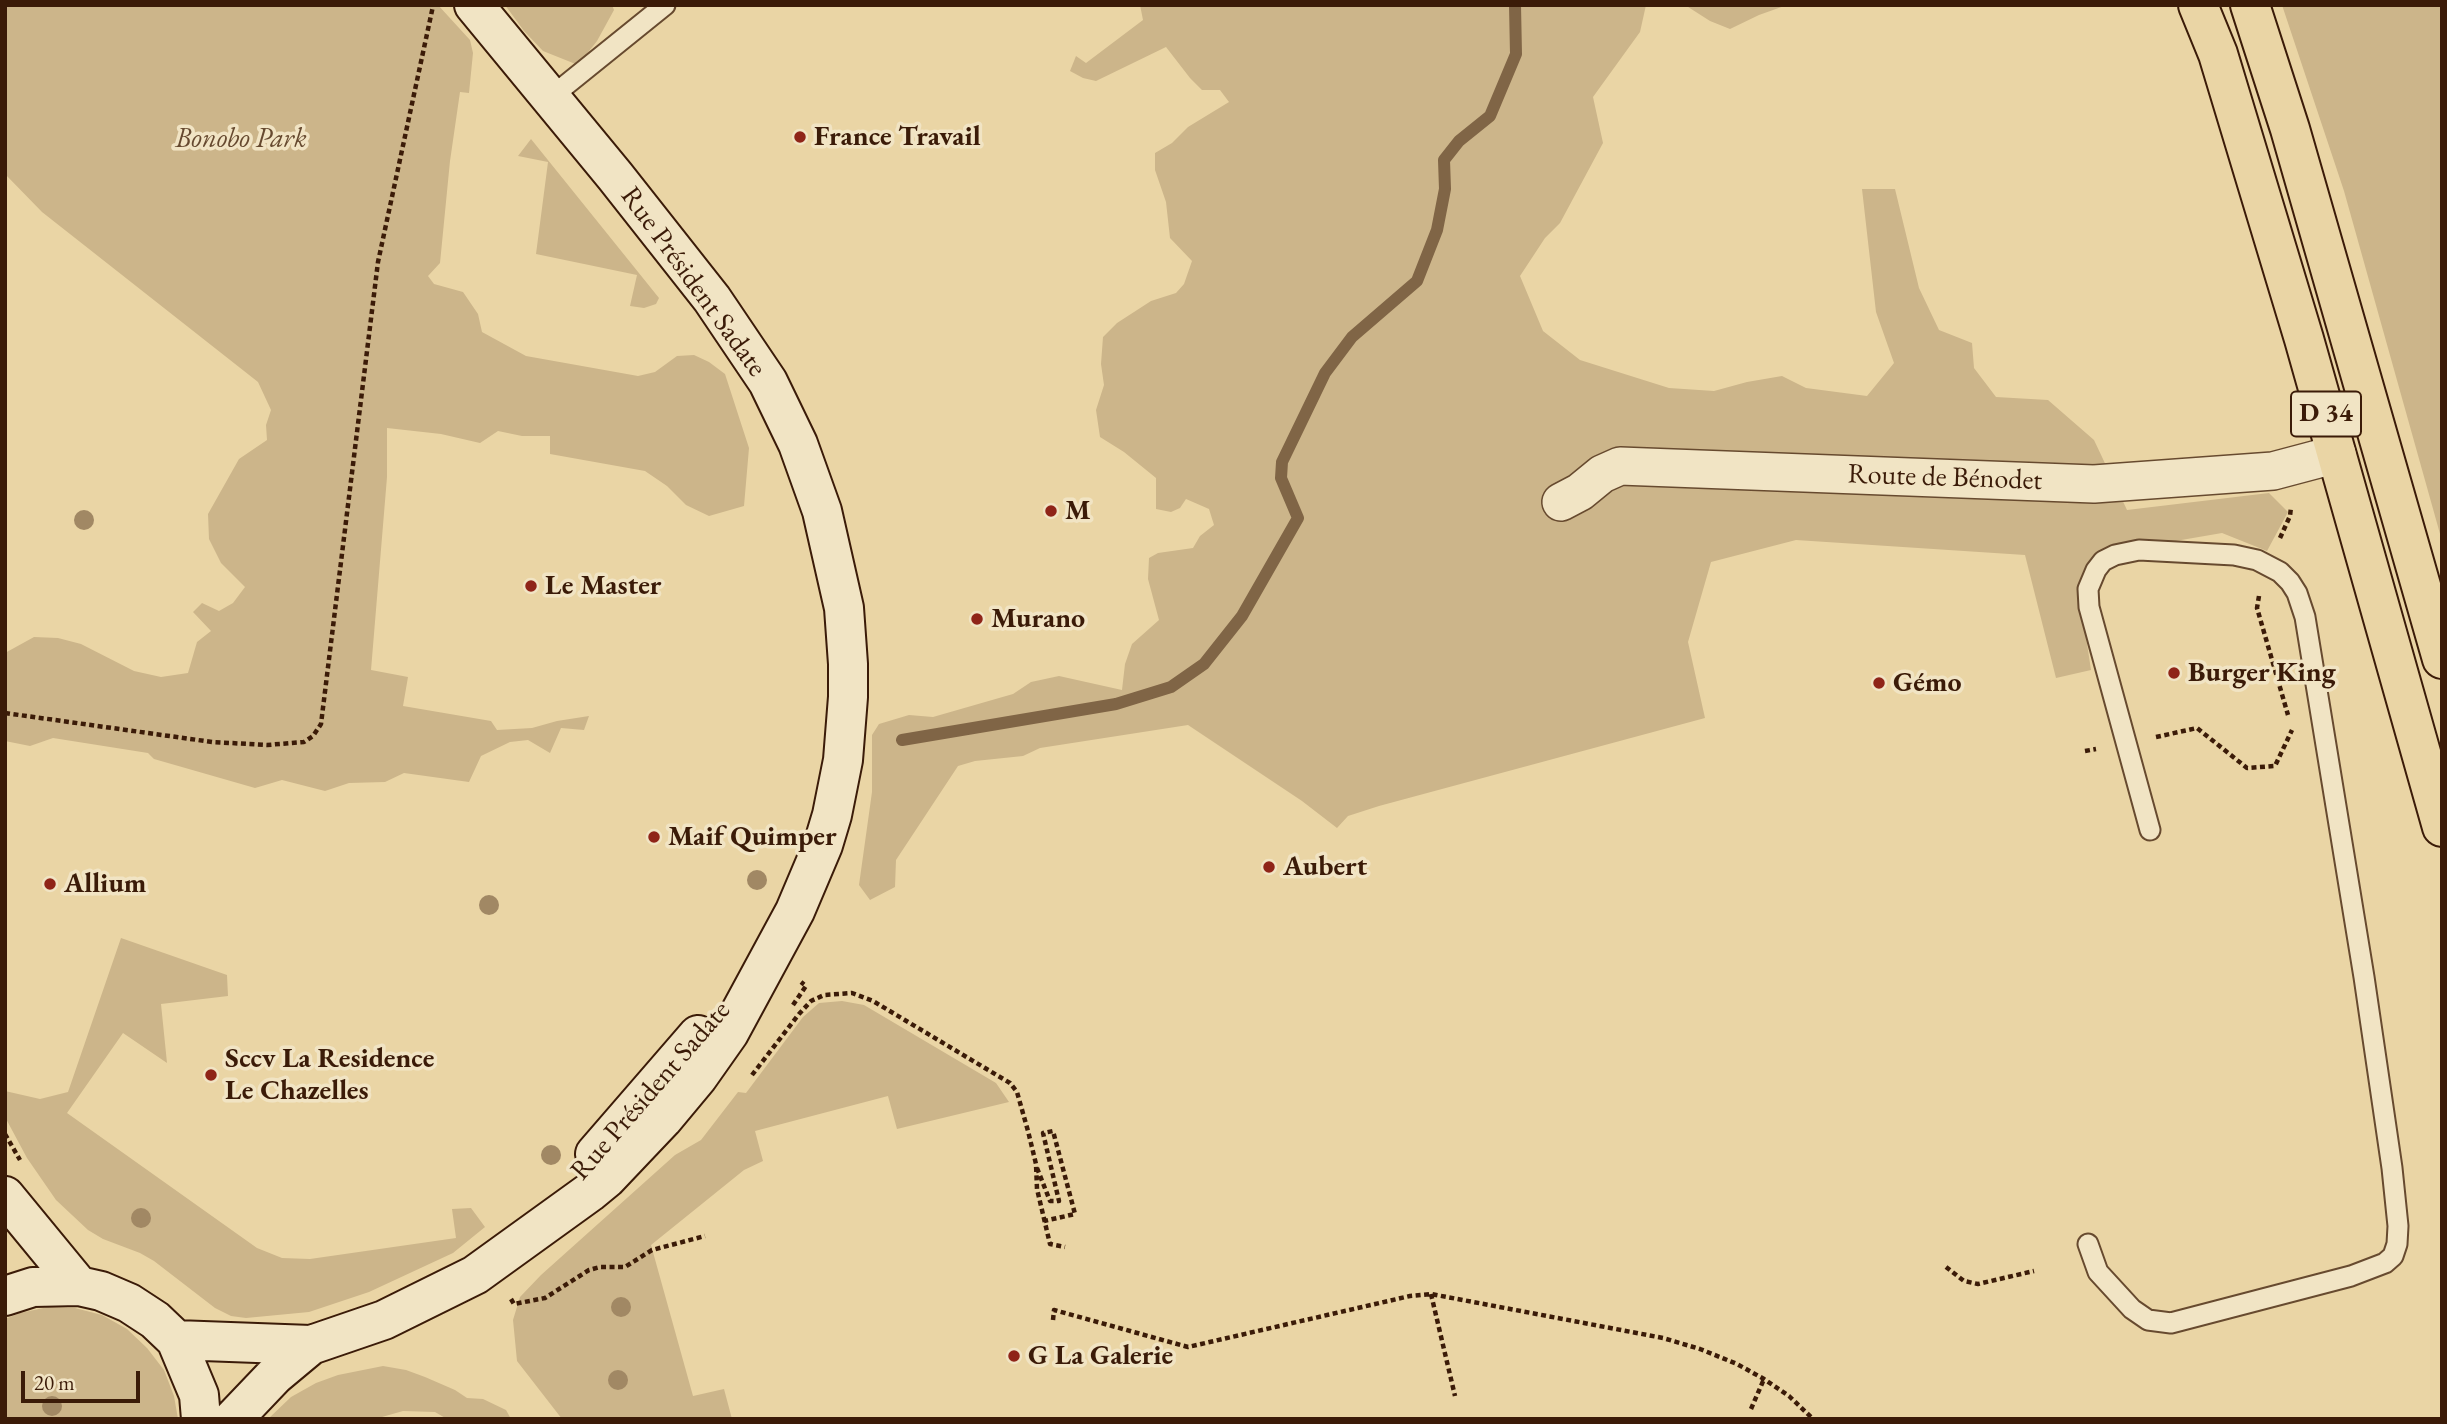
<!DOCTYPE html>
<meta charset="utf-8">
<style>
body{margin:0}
#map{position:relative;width:2447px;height:1424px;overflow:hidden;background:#ead5a5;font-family:"EB Garamond",serif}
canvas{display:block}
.frame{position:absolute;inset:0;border:7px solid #3b1b08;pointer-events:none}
.scale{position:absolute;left:21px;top:1371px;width:119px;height:32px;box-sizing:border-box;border:4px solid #3b1b08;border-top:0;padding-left:9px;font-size:21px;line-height:24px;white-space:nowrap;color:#3b1b08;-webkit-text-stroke:5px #f1e4c4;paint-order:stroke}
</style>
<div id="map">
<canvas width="2447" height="1424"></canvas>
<div class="frame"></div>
<div class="scale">20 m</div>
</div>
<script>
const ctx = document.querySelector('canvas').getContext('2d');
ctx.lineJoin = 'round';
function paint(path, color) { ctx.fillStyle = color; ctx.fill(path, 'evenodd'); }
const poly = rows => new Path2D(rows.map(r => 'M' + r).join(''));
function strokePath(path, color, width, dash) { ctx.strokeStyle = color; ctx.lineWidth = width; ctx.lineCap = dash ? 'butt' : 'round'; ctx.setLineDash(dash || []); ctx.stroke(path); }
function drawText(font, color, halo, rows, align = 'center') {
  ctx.font = font + ' "EB Garamond",serif'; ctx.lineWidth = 7; ctx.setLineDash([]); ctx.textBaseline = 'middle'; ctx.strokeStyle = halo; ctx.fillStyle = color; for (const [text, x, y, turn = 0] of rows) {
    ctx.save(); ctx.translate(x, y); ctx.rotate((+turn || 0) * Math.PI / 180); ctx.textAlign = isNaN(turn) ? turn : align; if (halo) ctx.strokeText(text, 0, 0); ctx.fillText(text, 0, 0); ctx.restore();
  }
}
const green = poly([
 [5,5,438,5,470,40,473,53,469,93,460,92,450,161,440,263,428,276,434,284,463,292,478,314,482,332,526,356,638,376,655,372,677,356,694,355,709,362,725,374,749,448,744,506,709,516,686,505,667,486,645,471,550,454,550,436,522,436,498,431,480,443,441,434,387,428,387,477,371,670,408,677,403,706,491,721,497,730,532,728,557,721,589,716,584,730,561,728,550,753,528,740,510,742,481,756,469,782,404,773,385,782,349,783,325,791,282,780,255,788,154,759,148,753,53,738,30,746,5,741,5,653,34,637,58,638,81,644,134,671,161,677,188,673,197,642,211,631,193,612,202,603,219,611,233,603,245,587,221,563,209,539,208,514,239,459,267,440,266,425,271,410,258,382,42,212,5,174],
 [505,5,612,5,614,10,597,41,578,65,543,51,524,31],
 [1140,5,1646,5,1640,32,1593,97,1603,143,1560,223,1545,238,1520,276,1543,331,1580,360,1669,388,1714,391,1747,382,1782,376,1806,388,1867,396,1894,363,1876,312,1862,189,1895,189,1919,288,1939,330,1972,343,1974,368,1996,397,2048,400,2094,440,2127,510,2269,493,2288,512,2267,551,2222,533,2100,554,2078,584,2091,670,2056,678,2025,555,1796,540,1711,562,1688,642,1705,718,1379,806,1348,816,1337,828,1302,801,1188,725,1040,748,1023,756,975,761,958,766,896,860,895,887,870,900,859,885,872,792,872,735,879,724,909,715,933,717,1013,694,1031,682,1059,676,1122,690,1125,664,1132,644,1159,620,1148,579,1149,558,1158,553,1193,548,1200,536,1214,525,1209,509,1186,499,1180,508,1171,512,1156,509,1156,478,1124,452,1100,437,1096,410,1104,385,1101,364,1103,337,1117,323,1151,301,1176,293,1184,284,1192,261,1170,238,1166,202,1155,170,1155,153,1172,143,1188,127,1229,102,1220,90,1202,90,1190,78,1166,47,1096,81,1083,78,1070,71,1076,56,1086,63,1143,20],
 [1685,5,1787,5,1759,15,1730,29,1710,21],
 [2282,5,2442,5,2442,541,2344,191],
 [531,139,659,298,656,304,644,308,630,306,637,275,536,254,548,162,518,156],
 [121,938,227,975,228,996,161,1004,167,1063,123,1033,67,1113,257,1248,282,1258,310,1259,456,1238,452,1209,471,1208,485,1227,453,1253,369,1292,309,1312,246,1318,231,1316,215,1308,154,1261,140,1253,103,1239,88,1230,56,1200,27,1158,5,1117,5,1091,40,1099,68,1092],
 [842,1001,864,1005,996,1083,1009,1102,897,1129,888,1096,755,1131,763,1161,744,1170,651,1245,693,1396,724,1389,732,1419,562,1419,517,1361,513,1320,520,1297,541,1275,675,1155,701,1140,738,1092,746,1093,803,1017,819,1003],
 [48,1307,75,1308,102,1315,127,1329,147,1348,164,1370,174,1396,178,1419,5,1419,5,1319,20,1313],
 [383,1366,406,1370,425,1377,455,1390,467,1398,483,1399,506,1410,511,1419,447,1419,435,1412,403,1411,375,1419,268,1419,291,1397,316,1383,338,1375]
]);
const stream = poly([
 [902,740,1116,704,1171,687,1204,664,1242,616,1298,518,1281,478,1282,462,1325,373,1352,337,1417,281,1437,230,1445,189,1444,160,1459,141,1490,116,1516,54,1515,5]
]);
const path = poly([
 [2280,538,2290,516,2291,507],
 [2259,596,2257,608,2288,715],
 [5,713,212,742,267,745,304,742,313,736,321,724,378,262,433,6],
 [2156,737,2197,728,2247,768,2275,766,2292,730],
 [2085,751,2096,749],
 [793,1005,806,986,801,982],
 [752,1075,799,1014,811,1001,824,995,852,993,873,1001,1010,1083,1017,1092,1028,1131,1036,1164,1037,1189,1050,1244,1065,1247],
 [5,1134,20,1160],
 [1037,1168,1050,1201,1059,1201,1043,1133,1053,1131,1075,1214,1044,1221],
 [1946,1267,1964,1281,1978,1284,2034,1271],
 [1431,1294,1455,1396],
 [511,1299,514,1304,545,1298,589,1270,600,1267,625,1267,652,1250,705,1236],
 [1053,1320,1054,1310,1188,1347,1410,1296,1431,1294,1663,1338,1700,1349,1737,1364,1764,1379,1789,1396,1813,1419],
 [1751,1409,1764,1379]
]);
const lane = poly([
 [551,97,665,5],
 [2088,1244,2098,1272,2132,1309,2148,1320,2171,1323,2351,1276,2385,1263,2393,1256,2397,1244,2398,1226,2392,1168,2364,977,2305,617,2297,593,2290,582,2280,572,2257,560,2234,555,2139,550,2115,555,2103,561,2096,570,2088,589,2089,607,2150,830]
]);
const street = poly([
 [1561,502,1580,492,1602,474,1620,466,2094,484,2273,471,2337,454]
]);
const secondary = poly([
 [595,1154,698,1035],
 [5,1196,79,1286],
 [5,1296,33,1287,79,1286,101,1291,129,1303,155,1320,176,1340,199,1395,201,1419],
 [176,1340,311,1345,384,1320,475,1275,590,1192,607,1178,663,1119,698,1077,729,1033,795,911,823,845,832,815,843,760,848,697,848,664,844,608,822,511,798,444,768,382,712,299,615,176,474,5],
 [233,1419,275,1375,311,1345]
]);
const primary = poly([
 [2198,5,2218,54,2304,339,2442,827],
 [2250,5,2290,129,2442,659]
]);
const trees = [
 [84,520],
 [757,880],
 [489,905],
 [551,1155],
 [141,1218],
 [621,1307],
 [618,1380],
 [52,1406]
];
const markers = [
 [800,137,7,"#8f2418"],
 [1051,511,7,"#8f2418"],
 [531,586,7,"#8f2418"],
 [977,619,7,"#8f2418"],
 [2174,673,7,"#8f2418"],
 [1879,683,7,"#8f2418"],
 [654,837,7,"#8f2418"],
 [1269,867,7,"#8f2418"],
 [50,884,7,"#8f2418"],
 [211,1075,7,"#8f2418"],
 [1014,1356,7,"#8f2418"]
];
const shields = [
 [2326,414,70]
];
const shieldNames = [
 ["D 34",2326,414]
];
const poiNames = [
 ["France Travail",814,137],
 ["M",1065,511],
 ["Le Master",545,586],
 ["Murano",991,619],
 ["Burger King",2188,673],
 ["Gémo",1893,683],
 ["Maif Quimper",668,837],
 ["Aubert",1283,867],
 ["Allium",64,884],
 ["Sccv La Residence",225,1059],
 ["Le Chazelles",225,1091],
 ["G La Galerie",1028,1356]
];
const parkNames = [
 ["Bonobo Park",241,139]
];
const streetNames = [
 ["Rue Président Sadate",693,282,54],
 ["Route de Bénodet",1945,478,2],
 ["Rue Président Sadate",651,1091,-49]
];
paint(green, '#ccb58a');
strokePath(stream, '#806546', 12);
strokePath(lane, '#674a2f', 23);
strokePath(street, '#674a2f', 40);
strokePath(secondary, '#3b1b08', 42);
strokePath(primary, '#3b1b08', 42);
strokePath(path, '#3b1b08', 4.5, [5, 3.5]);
strokePath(lane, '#f1e4c4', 19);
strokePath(street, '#f1e4c4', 37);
strokePath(secondary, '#f1e4c4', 38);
strokePath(primary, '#ead5a5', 38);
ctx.fillStyle = '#a18864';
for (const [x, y] of trees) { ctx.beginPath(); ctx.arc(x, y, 10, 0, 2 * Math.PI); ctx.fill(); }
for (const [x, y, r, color] of markers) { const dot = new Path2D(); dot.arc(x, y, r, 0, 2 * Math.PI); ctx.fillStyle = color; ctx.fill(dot); strokePath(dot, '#f1e4c4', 2.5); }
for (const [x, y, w] of shields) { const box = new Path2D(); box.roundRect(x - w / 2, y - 22.5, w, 45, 5); ctx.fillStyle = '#f1e4c4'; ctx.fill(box); strokePath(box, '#3b1b08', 2); }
drawText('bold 26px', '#3b1b08', null, shieldNames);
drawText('bold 28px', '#3b1b08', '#f1e4c4', poiNames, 'left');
drawText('italic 28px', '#66492f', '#f1e4c4', parkNames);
drawText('28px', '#3b1b08', '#f1e4c4', streetNames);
</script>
